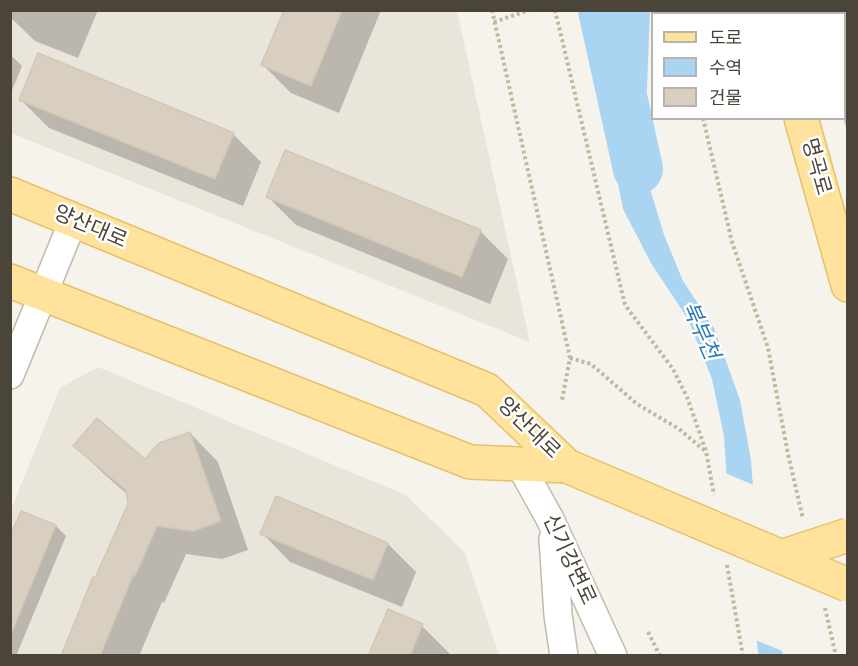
<!DOCTYPE html>
<meta charset="utf-8">
<style>
body{margin:0}
#map{position:relative;width:858px;height:666px;overflow:hidden;background:#f6f3ec;font-family:Jost,"Noto Sans KR",sans-serif}
canvas{display:block}
.frame{position:absolute;inset:0;border:12px solid #4b4439;pointer-events:none}
.legend{position:absolute;left:651px;top:12px;width:195px;height:108px;box-sizing:border-box;background:#fff;border:2px solid #b7b4b0;margin:0;padding:8px 10px;list-style:none;font-size:18px;color:#4b4439}
.legend li{display:flex;align-items:center;gap:12px;height:30px}
.legend b{width:30px;border:2px solid #b7b4b0}
</style>
<div id="map">
<canvas width="858" height="666"></canvas>
<div class="frame"></div>
<ul class="legend">
<li><b style="height:8px;background:#ffe39c"></b>도로</li>
<li><b style="height:16px;background:#a9d4f2"></b>수역</li>
<li><b style="height:16px;background:#d8cfc1"></b>건물</li>
</ul>
</div>
<script>
const ctx = document.querySelector('canvas').getContext('2d');
ctx.lineJoin = 'round';
function paint(path, color) { ctx.fillStyle = color; ctx.fill(path, 'evenodd'); }
const poly = rows => new Path2D(rows.map(r => 'M' + r).join(''));
function strokePath(path, color, width, dash) { ctx.strokeStyle = color; ctx.lineWidth = width; ctx.lineCap = dash ? 'butt' : 'round'; ctx.setLineDash(dash || []); ctx.stroke(path); }
function drawText(font, color, halo, rows, align = 'center') {
  ctx.font = font + ' Jost,"Noto Sans KR",sans-serif'; ctx.lineWidth = 5; ctx.setLineDash([]); ctx.textBaseline = 'middle'; ctx.strokeStyle = halo; ctx.fillStyle = color; for (const [text, x, y, turn = 0] of rows) {
    ctx.save(); ctx.translate(x, y); ctx.rotate((+turn || 0) * Math.PI / 180); ctx.textAlign = isNaN(turn) ? turn : align; if (halo) ctx.strokeText(text, 0, 0); ctx.fillText(text, 0, 0); ctx.restore();
  }
}
const residential = poly([
 [10,11,457,11,530,342,11,133],
 [98,367,406,495,465,553,499,655,11,655,10,512,60,388]
]);
const water = poly([
 [626,11,650,11,647,88,639,152,664,235,683,281,714,328,740,400,751,460,755,515,766,589,783,655,759,655,758,652,753,603,728,499,724,436,712,379,688,319,651,263,623,209,612,153,623,102,627,41]
]);
const pier = poly([
 [723,472,756,486,758,515,769,588,785,652,753,639,750,604,725,500]
]);
const shadow = poly([
 [10,10,98,10,78,58,35,41,10,17],
 [285,10,381,10,339,113,291,93,263,65],
 [831,10,848,10,848,69,844,60,844,14,832,14],
 [10,54,22,66,10,95],
 [21,100,233,134,261,162,243,206,49,128],
 [848,117,848,133,843,119],
 [268,197,480,231,508,259,490,304,296,225],
 [190,433,218,462,248,550,222,559,186,554,164,603,162,602,139,656,62,656,129,505,128,495,104,474,75,446,146,461],
 [22,513,56,526,66,536,16,656,10,656,10,540],
 [262,533,388,544,416,572,402,607,290,562],
 [422,626,450,654,450,656,370,656]
]);
const river = poly([
 [603,10,638,169]
]);
const building = poly([
 [284,10,342,10,311,86,261,65,284,10],
 [38,53,234,133,215,179,19,100,38,53],
 [285,150,481,230,462,277,266,197,285,150],
 [97,418,145,459,159,443,190,432,221,521,193,531,157,526,135,576,133,575,100,656,61,656,93,577,95,578,128,504,126,490,73,446,97,418],
 [276,496,388,543,373,580,260,534,276,496],
 [21,511,56,525,11,634,10,536,21,511],
 [388,609,423,624,410,656,368,656,388,609]
]);
const path = poly([
 [492,10,570,358,562,400],
 [555,10,625,305,673,369,687,397,706,451,714,495],
 [686,10,687,14],
 [494,22,529,10],
 [703,118,732,242,768,348,788,454,803,519],
 [570,358,591,364,637,404,679,429,705,451],
 [727,565,743,656],
 [825,608,836,656],
 [648,632,660,656]
]);
const minor = poly([
 [10,375,73,221],
 [520,465,550,519,613,656],
 [553,539,558,615,564,656]
]);
const major = poly([
 [770,10,770,14],
 [801,118,848,285],
 [10,194,487,390,567,466],
 [10,281,470,462,567,466]
]);
const majorBridge = poly([
 [567,466,848,585],
 [781,557,848,535]
]);
const streetNames = [
 ["명곡로",815,167,74],
 ["양산대로",90,228,23],
 ["양산대로",528,429,44],
 ["신기강변로",568,560,65]
];
const waterNames = [
 ["북부천",699,331,66]
];
paint(residential, '#eae5da');
paint(water, '#a9d4f2');
paint(pier, '#f6f3ec');
paint(shadow, '#0003');
strokePath(river, '#a9d4f2', 50);
paint(building, '#d8cfc1');
strokePath(building, '#d3c7b4', 1.5);
strokePath(minor, '#c2bbae', 30);
strokePath(major, '#e6c16a', 36);
strokePath(path, '#c4b79f', 4, [3, 3]);
strokePath(minor, '#fff', 27);
strokePath(major, '#ffe39c', 33);
strokePath(majorBridge, '#e6c16a', 36, []);
strokePath(majorBridge, '#ffe39c', 33);
drawText('21px', '#4b4439', '#fff', streetNames);
drawText('italic 22px', '#2e7ab2', '#fff', waterNames);
</script>
